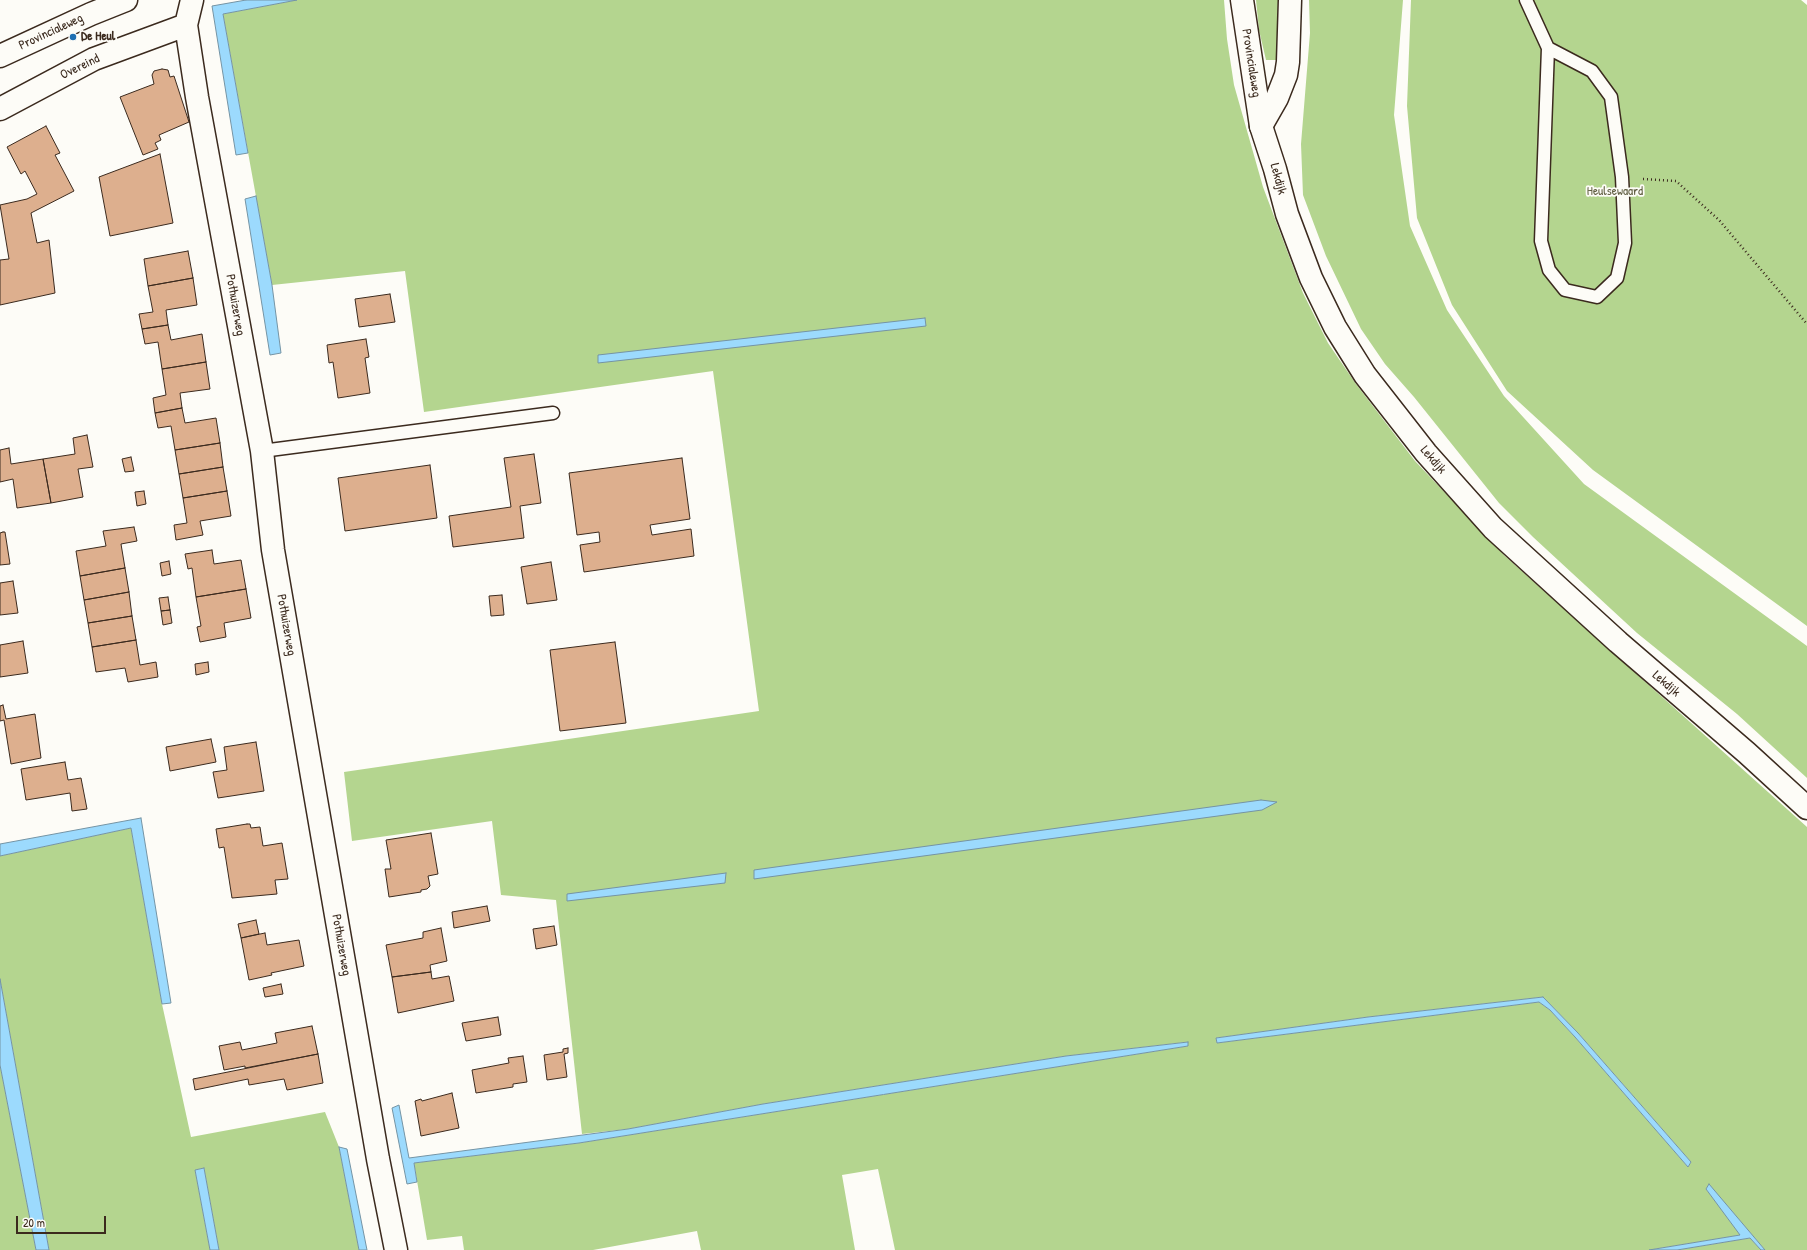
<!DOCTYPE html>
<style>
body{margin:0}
#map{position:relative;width:1807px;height:1250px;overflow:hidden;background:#fdfcf7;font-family:"Patrick Hand",sans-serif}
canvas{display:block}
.scale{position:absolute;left:16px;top:1216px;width:90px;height:18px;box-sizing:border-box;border:2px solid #3b2a1e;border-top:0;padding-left:5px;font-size:12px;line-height:14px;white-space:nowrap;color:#3b2a1e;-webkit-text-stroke:3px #fdfcf7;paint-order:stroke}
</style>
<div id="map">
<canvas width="1807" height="1250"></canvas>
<div class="scale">20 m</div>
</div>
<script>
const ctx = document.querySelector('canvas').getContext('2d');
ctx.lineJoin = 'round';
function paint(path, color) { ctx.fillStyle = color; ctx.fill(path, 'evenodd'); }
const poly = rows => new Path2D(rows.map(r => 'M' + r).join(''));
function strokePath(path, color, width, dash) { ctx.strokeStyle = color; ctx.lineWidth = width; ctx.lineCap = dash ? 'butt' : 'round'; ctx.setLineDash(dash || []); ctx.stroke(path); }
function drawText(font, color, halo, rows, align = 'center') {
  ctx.font = font + ' "Patrick Hand",sans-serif'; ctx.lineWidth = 3.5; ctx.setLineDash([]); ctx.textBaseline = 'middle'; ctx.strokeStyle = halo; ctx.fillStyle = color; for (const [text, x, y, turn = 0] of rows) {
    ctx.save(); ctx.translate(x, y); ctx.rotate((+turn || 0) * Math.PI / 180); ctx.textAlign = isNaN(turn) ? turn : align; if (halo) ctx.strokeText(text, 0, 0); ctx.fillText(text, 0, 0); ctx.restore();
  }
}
const green = poly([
 [297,0,1224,0,1227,39,1234,85,1263,187,1303,293,1328,343,1356,384,1415,461,1505,556,1807,827,1807,1250,1765,1250,1709,1185,1706,1189,1741,1235,1649,1250,895,1250,878,1169,842,1175,855,1250,701,1250,697,1231,593,1250,464,1250,462,1236,427,1240,414,1163,579,1143,1188,1046,1187,1042,1066,1056,763,1104,628,1129,582,1134,556,900,501,895,492,821,352,841,344,772,759,711,713,371,424,412,405,271,272,285,223,14],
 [1543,997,1578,1033,1691,1162,1688,1167,1575,1037,1550,1010,1539,1002,1217,1043,1216,1038,1368,1017],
 [1256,0,1278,0,1277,60,1266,60,1259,30],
 [1309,0,1403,0,1394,115,1410,226,1447,310,1504,396,1584,484,1807,646,1807,778,1737,714,1637,633,1533,537,1499,503,1414,397,1385,364,1361,329,1326,256,1303,195,1301,144,1310,33],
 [1411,0,1801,0,1807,5,1807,626,1593,470,1507,391,1452,305,1417,218,1407,106],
 [131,828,162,1004,191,1137,325,1112,339,1147,359,1250,219,1250,204,1168,195,1170,210,1250,49,1250,0,979,0,856],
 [0,1065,36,1250,0,1250],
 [1750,1238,1761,1250,1677,1250]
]);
const water = poly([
 [246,0,297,0,223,14,248,153,236,155,212,6,246,0],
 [256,196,272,285,281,353,270,355,245,199,256,196],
 [925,318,926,326,598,363,598,355,925,318],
 [1261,800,1277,802,1262,810,754,879,754,870,1261,800],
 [141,818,171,1003,162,1004,131,828,0,856,0,844,141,818],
 [726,873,725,883,567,901,567,894,726,873],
 [0,979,49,1250,36,1250,0,1065,0,979],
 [1543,997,1578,1033,1691,1162,1688,1167,1575,1037,1550,1010,1539,1002,1217,1043,1216,1038,1368,1017,1543,997],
 [1188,1042,1188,1046,579,1143,414,1163,417,1182,407,1184,392,1108,399,1105,409,1158,628,1129,763,1104,1066,1056,1188,1042],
 [339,1147,347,1149,367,1250,359,1250,339,1147],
 [204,1168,219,1250,210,1250,195,1170,204,1168],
 [1709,1184,1765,1250,1761,1250,1750,1238,1677,1250,1649,1250,1740,1235,1706,1189,1709,1184]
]);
const building = poly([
 [162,69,168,70,170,77,174,76,189,122,159,135,161,140,155,143,158,149,143,155,120,97,154,84,152,75,154,71,162,69],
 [46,126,60,153,55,155,74,191,31,213,37,243,49,240,55,293,0,305,0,260,9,259,0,205,27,199,37,194,25,171,21,174,7,147,46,126],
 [160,154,173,223,110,236,99,177,160,154],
 [188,251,193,278,148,286,144,259,188,251],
 [193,278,197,305,166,310,168,325,142,329,139,314,153,312,148,286,193,278],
 [390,294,395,322,359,327,355,299,390,294],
 [168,325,171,340,202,334,206,362,162,369,158,342,145,344,142,329,168,325],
 [366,339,369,357,365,358,370,393,338,398,333,362,329,363,327,345,366,339],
 [206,362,210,389,180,393,182,408,155,413,153,398,166,395,162,369,206,362],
 [182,408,185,423,216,418,220,443,175,450,171,426,158,428,155,413,182,408],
 [87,435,93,467,78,469,83,497,51,503,43,459,75,454,73,438,87,435],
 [220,443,223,467,179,474,175,450,220,443],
 [9,448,11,464,43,459,51,503,17,508,13,479,0,482,0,450,9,448],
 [534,454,541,503,520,506,524,538,453,547,449,516,511,507,504,458,534,454],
 [131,457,134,471,125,472,122,459,131,457],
 [682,458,690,519,650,525,652,535,691,529,694,556,584,572,580,545,600,542,599,532,577,535,569,473,682,458],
 [430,465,437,518,345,531,338,478,430,465],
 [223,467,227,491,183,498,179,474,223,467],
 [144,491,146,504,137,506,135,492,144,491],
 [227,491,231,516,200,521,203,535,176,540,174,525,187,523,183,498,227,491],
 [134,527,137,541,121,544,125,568,80,576,76,551,106,546,103,531,134,527],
 [3,532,5,532,10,564,0,565,0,533,3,532],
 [212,550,214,564,241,560,246,589,196,597,192,568,188,569,185,554,212,550],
 [169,561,171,574,162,576,160,563,169,561],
 [551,562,557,600,527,604,521,567,551,562],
 [125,568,129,592,84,600,80,576,125,568],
 [13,581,18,613,0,615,0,583,13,581],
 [246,589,251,618,224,623,226,637,200,642,197,627,201,626,196,597,246,589],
 [129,592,132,616,88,623,84,600,129,592],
 [502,595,504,615,491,616,489,596,502,595],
 [168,597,170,610,161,611,159,598,168,597],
 [170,610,172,623,163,625,161,611,170,610],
 [132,616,136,640,92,647,88,623,132,616],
 [136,640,140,665,156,662,158,677,128,682,125,668,96,672,92,647,136,640],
 [23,641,28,673,0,677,0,645,23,641],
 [615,642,626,723,560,731,550,650,615,642],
 [208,662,209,672,196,675,195,664,208,662],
 [3,705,6,719,35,714,41,758,11,764,4,720,0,721,0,706,3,705],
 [211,739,216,762,170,771,166,747,211,739],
 [256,742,264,791,218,798,213,772,227,770,224,747,256,742],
 [65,762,68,780,81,778,87,809,72,811,70,793,26,800,21,769,65,762],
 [247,824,250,824,251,828,260,827,263,846,282,843,288,879,275,880,277,894,232,898,224,847,219,848,216,829,247,824],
 [431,833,438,874,428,876,430,886,427,889,421,890,421,892,389,897,385,869,391,869,386,840,431,833],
 [487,906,490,921,454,928,452,912,487,906],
 [256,920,259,934,241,938,238,924,256,920],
 [554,926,557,945,536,949,533,929,554,926],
 [441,928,447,961,430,965,431,972,392,977,386,945,423,938,423,932,441,928],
 [265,933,267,945,299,940,304,966,271,973,272,975,249,980,241,938,265,933],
 [431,972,432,979,449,976,454,1001,398,1013,392,977,431,972],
 [281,984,283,994,265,997,263,988,281,984],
 [498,1017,501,1035,466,1041,462,1023,498,1017],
 [312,1026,318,1054,245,1068,245,1066,224,1070,219,1046,240,1042,242,1050,277,1043,275,1033,312,1026],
 [568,1048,568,1053,564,1054,567,1077,547,1080,544,1055,563,1052,563,1049,568,1048],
 [318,1054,323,1083,287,1090,284,1079,249,1085,248,1079,195,1090,193,1079,318,1054],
 [523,1056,527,1082,513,1084,513,1087,476,1093,472,1070,509,1063,508,1058,523,1056],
 [452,1093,459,1128,421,1136,415,1101,421,1099,422,1101,452,1093]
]);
const path = poly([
 [1643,179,1676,181,1719,220,1807,324]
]);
const service = poly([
 [1526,0,1548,48,1541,241,1549,270,1565,290,1597,297,1617,278,1625,243,1622,177,1611,97,1592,71,1548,48],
 [262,451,553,413]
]);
const minor = poly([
 [192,0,186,25,197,97,262,451,273,550,378,1159,396,1250],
 [0,109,94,59,186,25],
 [1261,126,1277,98,1286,75,1288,62,1290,0]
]);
const tertiary = poly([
 [1242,0,1261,126,1275,169,1287,214,1311,278,1335,327,1365,375,1426,453,1493,528,1618,642,1747,753,1807,808],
 [0,56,91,14,126,0]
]);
const markers = [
 [73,37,4,"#1f6fb2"]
];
const streetNames = [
 ["Provincialeweg",51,32,-25],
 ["Provincialeweg",1251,63,81],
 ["Overeind",80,67,-26],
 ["Lekdijk",1278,179,75],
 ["Pothuizerweg",235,305,80],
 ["Lekdijk",1433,460,49],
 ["Pothuizerweg",286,625,80],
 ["Lekdijk",1666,684,41],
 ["Pothuizerweg",341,945,80]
];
const poiNames = [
 ["De Heul",81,37]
];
const parkNames = [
 ["Heulsewaard",1615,192]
];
paint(green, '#b4d58f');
paint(water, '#9cdafd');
strokePath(water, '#7594a4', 1);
paint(building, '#ddaf8e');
strokePath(building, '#3b2a1e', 1);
strokePath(service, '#3b2a1e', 15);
strokePath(minor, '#3b2a1e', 25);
strokePath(tertiary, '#3b2a1e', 25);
strokePath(path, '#3b2a1e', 2.5, [1, 3]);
strokePath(service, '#fdfcf7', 12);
strokePath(minor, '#fdfcf7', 22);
strokePath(tertiary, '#fdfcf7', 22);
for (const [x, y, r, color] of markers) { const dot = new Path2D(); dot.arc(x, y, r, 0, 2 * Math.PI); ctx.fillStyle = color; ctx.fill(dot); strokePath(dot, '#fdfcf7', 1.5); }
drawText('13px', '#3b2a1e', '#fdfcf7', streetNames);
drawText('bold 13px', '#3b2a1e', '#fdfcf7', poiNames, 'left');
drawText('13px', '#5f5d40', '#fdfcf7', parkNames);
</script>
